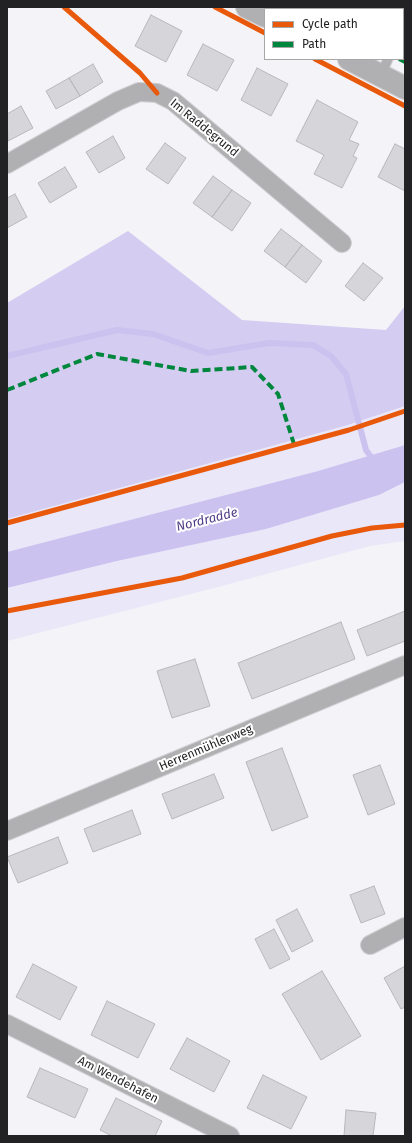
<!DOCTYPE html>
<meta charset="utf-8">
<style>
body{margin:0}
#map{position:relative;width:412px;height:1143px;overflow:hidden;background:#f4f3f8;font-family:"Fira Sans",sans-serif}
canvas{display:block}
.frame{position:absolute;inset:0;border:8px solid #222224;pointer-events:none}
.legend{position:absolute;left:264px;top:8px;width:140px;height:52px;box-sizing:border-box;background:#fff;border:1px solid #a7a7a7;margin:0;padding:5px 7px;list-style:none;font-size:12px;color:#222224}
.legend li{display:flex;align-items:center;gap:8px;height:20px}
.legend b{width:20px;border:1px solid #a7a7a7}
</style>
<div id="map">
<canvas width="412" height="1143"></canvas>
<div class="frame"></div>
<ul class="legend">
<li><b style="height:5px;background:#e8590c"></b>Cycle path</li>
<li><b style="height:5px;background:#00873e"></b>Path</li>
</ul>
</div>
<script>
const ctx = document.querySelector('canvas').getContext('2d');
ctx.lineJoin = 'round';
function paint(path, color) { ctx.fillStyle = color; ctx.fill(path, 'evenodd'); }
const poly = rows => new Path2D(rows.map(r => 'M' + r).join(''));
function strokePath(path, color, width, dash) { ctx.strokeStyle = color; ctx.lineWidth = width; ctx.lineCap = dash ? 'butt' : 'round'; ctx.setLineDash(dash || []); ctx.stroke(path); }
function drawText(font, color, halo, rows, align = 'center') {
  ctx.font = font + ' "Fira Sans",sans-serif'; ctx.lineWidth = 4; ctx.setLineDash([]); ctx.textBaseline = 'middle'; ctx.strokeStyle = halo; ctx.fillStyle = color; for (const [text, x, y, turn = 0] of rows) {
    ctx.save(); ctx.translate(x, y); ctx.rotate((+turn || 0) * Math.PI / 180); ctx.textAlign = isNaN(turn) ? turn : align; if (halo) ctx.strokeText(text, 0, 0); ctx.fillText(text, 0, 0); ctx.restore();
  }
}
const green = poly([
 [405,406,404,445,318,471,7,552,7,519,348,425],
 [405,482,405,541,370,546,222,586,7,641,7,588,117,561,266,529,379,495]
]);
const forest = poly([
 [128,231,242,320,386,330,405,306,405,406,348,425,7,519,7,303]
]);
const water = poly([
 [405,445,405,482,379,495,266,529,117,561,7,588,7,552,318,471]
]);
const stream = poly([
 [7,356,117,330,153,334,208,353,269,343,313,345,331,356,346,374,366,450,374,461]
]);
const building = poly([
 [151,15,182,31,166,62,135,46,151,15],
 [203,44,234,60,217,91,187,75,203,44],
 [93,64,103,82,80,96,69,78,93,64],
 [257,68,288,84,271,116,241,100,257,68],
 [69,78,80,96,56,109,46,91,69,78],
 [317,100,358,122,349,140,359,144,353,156,357,158,342,188,314,174,324,155,296,141,317,100],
 [21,106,33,128,8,141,7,114,21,106],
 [113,136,125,158,99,173,86,152,113,136],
 [165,143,186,158,168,184,146,169,165,143],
 [395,144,405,149,405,191,378,177,395,144],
 [65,167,77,187,50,203,38,183,65,167],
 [213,176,232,190,212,217,193,203,213,176],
 [232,190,251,203,232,231,212,217,232,190],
 [15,194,27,217,7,228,7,198,15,194],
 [281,229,302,245,285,267,264,251,281,229],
 [302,245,322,261,306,283,285,267,302,245],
 [363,263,383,278,364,301,345,286,363,263],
 [405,611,405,641,367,656,357,630,405,611],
 [341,622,355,659,252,699,238,663,341,622],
 [195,659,210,706,172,718,157,671,195,659],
 [282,748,308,817,272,831,246,762,282,748],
 [380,765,395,804,368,815,353,775,380,765],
 [214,774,224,798,172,819,162,794,214,774],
 [132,810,141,834,93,852,84,829,132,810],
 [58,837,68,863,18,883,7,857,58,837],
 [374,886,385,914,361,923,350,895,374,886],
 [297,909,313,941,292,952,276,920,297,909],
 [274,929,290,959,270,969,255,939,274,929],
 [33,964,77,987,60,1020,16,997,33,964],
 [405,966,405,1007,401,1009,384,978,405,966],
 [322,971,361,1036,321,1060,282,994,322,971],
 [107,1001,155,1024,138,1058,91,1035,107,1001],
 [187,1038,230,1061,214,1092,170,1069,187,1038],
 [40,1068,88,1089,75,1118,27,1097,40,1068],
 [263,1075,307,1097,291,1129,247,1108,263,1075],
 [116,1098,162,1121,155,1136,112,1136,100,1130,116,1098],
 [346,1110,376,1113,373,1136,344,1136,346,1110]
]);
const lane = poly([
 [366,7,369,9],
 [386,9,387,7],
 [381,75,388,59]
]);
const street = poly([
 [7,164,118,101,139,92,157,93,173,101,342,243],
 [7,831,405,665],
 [370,945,405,927],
 [7,1024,230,1136]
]);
const secondary = poly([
 [247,7,265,16],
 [349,59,405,88]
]);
const quiet = poly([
 [298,7,302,9],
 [399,59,405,62],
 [7,390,97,354,191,371,252,367,278,394,294,444]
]);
const cycleway = poly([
 [64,7,140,73,157,93],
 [215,7,265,33],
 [315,59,405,106],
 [7,523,349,430,405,411],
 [7,611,182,578,332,536,372,528,405,525]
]);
const streetNames = [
 ["Im Raddegrund",204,128,39],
 ["Herrenmühlenweg",206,748,-23],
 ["Am Wendehafen",118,1080,27]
];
const waterNames = [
 ["Nordradde",207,520,-14]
];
paint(green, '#eae7f8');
paint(forest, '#d4ccf1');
paint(water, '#cbc2f0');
strokePath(stream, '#cbc2f0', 6);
paint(building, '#d6d5d9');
strokePath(building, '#b8b8bb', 1);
strokePath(lane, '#cfced1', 11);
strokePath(street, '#cfced1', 20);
strokePath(secondary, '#cfced1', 24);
strokePath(lane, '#b0b0b2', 9);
strokePath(street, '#b0b0b2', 18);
strokePath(secondary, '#b0afb2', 22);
strokePath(quiet, '#00873e', 4, [8, 4]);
strokePath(cycleway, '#e8590c', 5);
drawText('12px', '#222224', '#fff', streetNames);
drawText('italic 13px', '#4f3b85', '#fff', waterNames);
</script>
